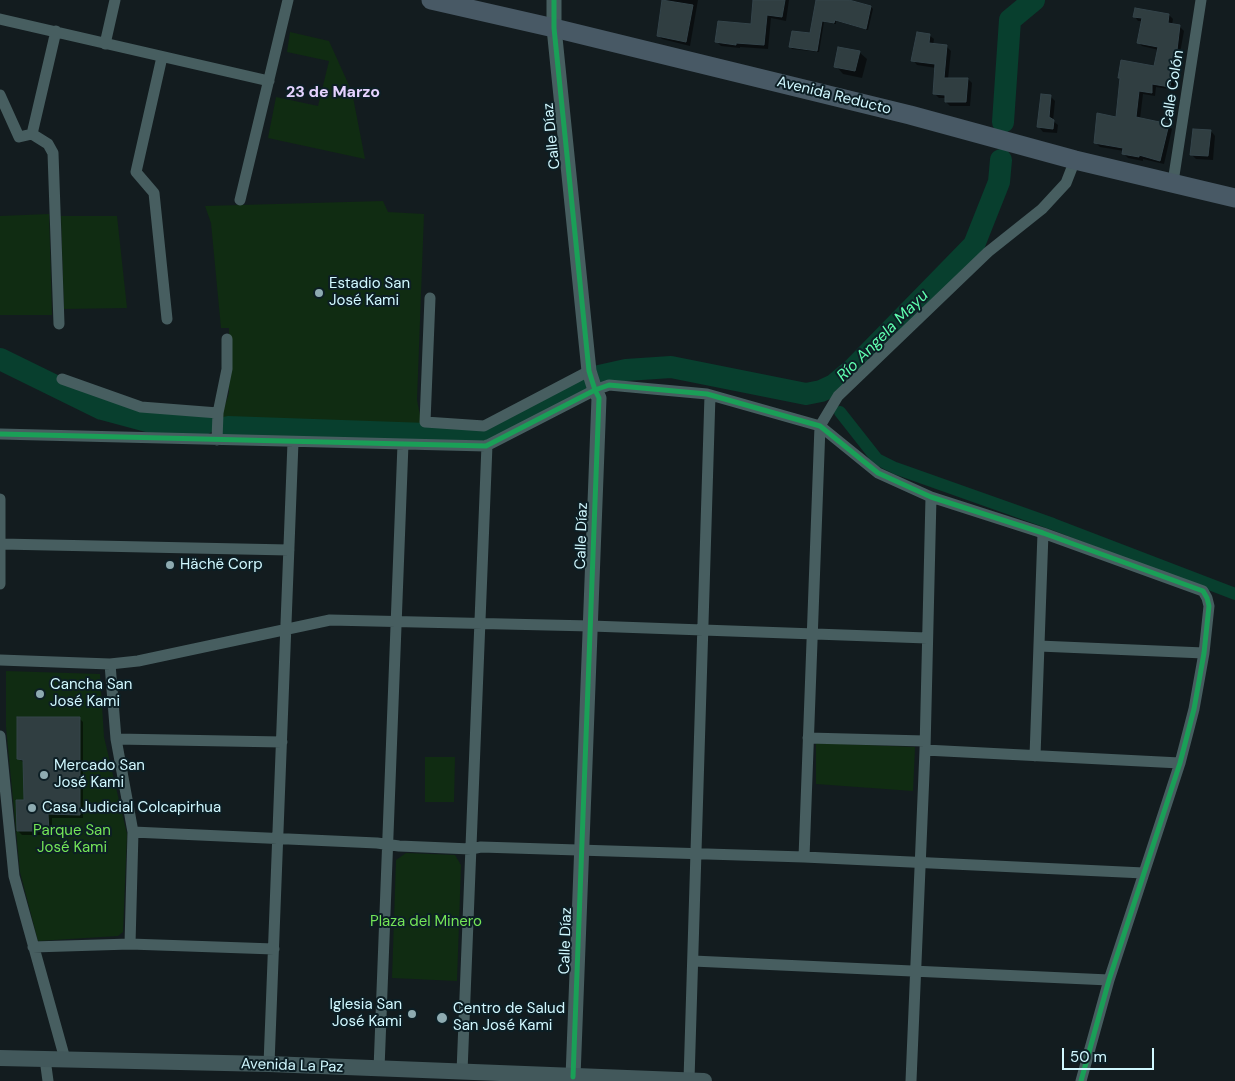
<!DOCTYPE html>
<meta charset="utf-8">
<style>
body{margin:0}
#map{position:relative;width:1235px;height:1081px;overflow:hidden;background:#131c1f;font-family:"DM Sans",sans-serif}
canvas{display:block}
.scale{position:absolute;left:1062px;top:1048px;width:92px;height:22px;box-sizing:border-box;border:2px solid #d1f8ff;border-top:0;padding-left:6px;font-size:15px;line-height:18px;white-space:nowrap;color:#d1f8ff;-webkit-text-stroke:4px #0d1f25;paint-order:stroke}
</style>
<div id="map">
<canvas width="1235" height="1081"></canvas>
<div class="scale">50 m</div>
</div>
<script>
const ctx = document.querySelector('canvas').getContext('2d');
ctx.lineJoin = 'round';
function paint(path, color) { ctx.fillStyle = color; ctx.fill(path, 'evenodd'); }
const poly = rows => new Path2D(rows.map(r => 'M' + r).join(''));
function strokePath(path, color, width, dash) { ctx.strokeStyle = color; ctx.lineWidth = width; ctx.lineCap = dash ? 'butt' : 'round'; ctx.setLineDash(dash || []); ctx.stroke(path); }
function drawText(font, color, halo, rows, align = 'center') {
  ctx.font = font + ' "DM Sans",sans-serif'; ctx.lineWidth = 4; ctx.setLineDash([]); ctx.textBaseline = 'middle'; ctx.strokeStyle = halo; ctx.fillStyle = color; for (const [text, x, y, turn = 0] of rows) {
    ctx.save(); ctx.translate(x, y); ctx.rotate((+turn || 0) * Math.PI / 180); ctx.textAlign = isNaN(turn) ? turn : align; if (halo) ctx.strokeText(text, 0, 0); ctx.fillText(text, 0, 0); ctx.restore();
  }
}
const green = poly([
 [290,32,329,41,352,92,365,159,268,138,276,97,318,106,329,61,287,52],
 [383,201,388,212,424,214,417,400,422,425,434,430,435,441,222,435,222,414,229,393,229,328,221,328,211,223,205,206],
 [49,214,52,315,0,315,0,216],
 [61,216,117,216,127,308,64,309],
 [6,671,100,674,104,737,127,834,123,932,118,936,38,941,20,872,6,727],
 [816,743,915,747,913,791,816,784],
 [425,757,455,757,454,802,425,802],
 [406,853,455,855,461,865,457,981,392,978,396,860]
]);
const shadow = poly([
 [665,0,698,0,690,46,662,39,658,35],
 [754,0,789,0,786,21,771,18,768,49,740,47,740,48,721,46,717,42,752,26],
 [817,0,836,0,871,7,873,9,868,30,836,21,836,24,824,22,819,52,792,49,790,47,811,35],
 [1169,15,1173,19,1172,25,1180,27,1184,31,1180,53,1178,53,1172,76,1175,78,1174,90,1156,87,1155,96,1143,94,1140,119,1168,125,1172,129,1164,164,1143,159,1143,161,1128,158,1124,154,1124,151,1100,147,1096,143,1117,118,1155,67,1159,50,1142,46,1138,42,1142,21,1138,21,1135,17],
 [929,35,934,39,933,45,946,46,951,51,948,79,968,79,972,83,970,106,950,106,946,102,946,98,939,98,934,93,936,68,917,65,913,60],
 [859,52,867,59,862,78,843,74,836,66],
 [1051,97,1055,101,1053,121,1058,125,1057,133,1043,132,1039,127],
 [1211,131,1215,136,1213,160,1196,159,1191,154],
 [79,718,83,722,83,818,52,818,52,835,22,835,18,831,25,802,25,763,18,759]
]);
const canal = poly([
 [840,412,877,459,895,468,1053,524,1235,594]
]);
const river = poly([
 [1003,122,1010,20,1034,0],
 [0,359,102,409,154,423,204,424],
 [599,376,626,370,671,367,806,394,821,391,834,385,853,369,974,245,999,182,1001,160],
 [228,427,484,436,581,385]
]);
const building = poly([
 [662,0,693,5,686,42,657,36,662,0],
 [753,0,785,0,782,17,767,15,764,45,736,43,736,45,715,42,718,21,751,24,753,0],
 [816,0,849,0,871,6,866,29,835,20,834,23,822,21,817,51,789,47,792,31,810,33,816,0],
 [1135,8,1169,14,1168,23,1180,25,1177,50,1174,49,1169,72,1172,73,1170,87,1152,84,1152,93,1139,91,1136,117,1169,124,1160,161,1139,155,1139,157,1122,154,1123,148,1094,143,1097,113,1116,117,1120,78,1118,78,1121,60,1154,66,1158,47,1137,43,1142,18,1133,17,1135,8],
 [917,32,930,34,929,43,947,45,944,78,968,78,966,102,945,102,945,95,933,94,935,64,911,61,917,32],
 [838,47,860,51,855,71,834,67,838,47],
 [1041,94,1051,95,1049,117,1054,120,1053,129,1037,127,1041,94],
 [1193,129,1211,130,1208,156,1190,155,1193,129],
 [17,717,80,717,80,815,48,814,49,831,17,831,16,800,24,800,23,760,17,759,17,717]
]);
const minor = poly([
 [0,19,269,81],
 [56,31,32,134,48,144,53,153,59,324],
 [105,44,115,0],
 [162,57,136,172,154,193,167,319],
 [0,95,19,137,32,134],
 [1173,182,1201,0],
 [240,200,288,0],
 [430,298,425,422,484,426,589,371],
 [62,379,141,407,218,413],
 [0,434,486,446,595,390,609,385,707,394,820,426,878,473,931,497,1043,533,1203,591,1207,598,1209,606,1204,653,1194,709,1180,763,1109,980,1081,1081],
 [217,440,218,413,227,369,227,339],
 [0,499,0,584],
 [1,544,289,550],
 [1039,646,1204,653],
 [0,660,110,664,138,661,330,620,591,626,927,638],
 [110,664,116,739,133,832,130,944],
 [0,736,14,876,65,1059],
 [808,738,925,741],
 [116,739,282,742],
 [925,750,1180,763],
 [1035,756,1043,533],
 [133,832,377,843,399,846,471,849,481,847,804,857,1144,873],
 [804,857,820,426,838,396,988,252,1042,209,1066,183,1075,160],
 [33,947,130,944,274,949],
 [693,961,1109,980],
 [45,1059,48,1081],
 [269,1064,293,442],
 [379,1069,403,444],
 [462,1072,487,445],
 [689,1080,710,395],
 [911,1081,925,750,931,497]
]);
const tertiary = poly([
 [554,0,554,28,589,371,595,390,599,398,573,1077]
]);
const secondary = poly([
 [0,1058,269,1064,704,1081]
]);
const primary = poly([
 [431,0,554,28,910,115,1075,160,1235,198]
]);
const cycleway = poly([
 [554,0,554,28,589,371,595,390,599,398,573,1077],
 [0,434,486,446,595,390,609,385,707,394,820,426,878,473,931,497,1043,533,1203,591,1207,598,1209,606,1204,653,1194,709,1180,763,1109,980,1081,1081]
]);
const markers = [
 [319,293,5,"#8eabb1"],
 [170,565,5,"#8eabb1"],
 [40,694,5,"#8eabb1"],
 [44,775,5,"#8eabb1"],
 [32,808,5,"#8eabb1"],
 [412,1014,5,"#8eabb1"],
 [442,1018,6,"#8eabb1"]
];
const streetNames = [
 ["Calle Colón",1173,89,-81],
 ["Avenida Reducto",834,96,14],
 ["Calle Díaz",552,136,-96],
 ["Calle Díaz",582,536,-88],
 ["Calle Díaz",566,941,-88],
 ["Avenida La Paz",292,1066,2]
];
const poiNames = [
 ["Estadio San",329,284],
 ["José Kami",329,301],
 ["Hächë Corp",180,565],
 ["Cancha San",50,685],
 ["José Kami",50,702],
 ["Mercado San",54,766],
 ["José Kami",54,783],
 ["Casa Judicial Colcapirhua",42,808],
 ["Iglesia San",402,1005,"right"],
 ["José Kami",402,1022,"right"],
 ["Centro de Salud",453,1009],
 ["San José Kami",453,1026]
];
const parkNames = [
 ["Parque San",72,831],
 ["José Kami",72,848],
 ["Plaza del Minero",426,922]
];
const neighbourhoodNames = [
 ["23 de Marzo",333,93]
];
const waterNames = [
 ["Río Angela Mayu",883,336,-45]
];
paint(green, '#102c12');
paint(shadow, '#0007');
strokePath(canal, '#083f2e', 12);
strokePath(river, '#083f2e', 22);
paint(building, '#303e41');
strokePath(building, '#34444a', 1);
strokePath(minor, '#475e60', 11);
strokePath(tertiary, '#475e60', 15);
strokePath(secondary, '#42585b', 16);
strokePath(primary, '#485965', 19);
strokePath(cycleway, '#1a9f57', 5);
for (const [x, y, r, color] of markers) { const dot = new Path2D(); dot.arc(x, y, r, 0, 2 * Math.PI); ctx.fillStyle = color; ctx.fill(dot); strokePath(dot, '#0d1f25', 2); }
drawText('15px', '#d1f8ff', '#0d1f25', streetNames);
drawText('15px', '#d1f8ff', '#0d1f25', poiNames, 'left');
drawText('15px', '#74e557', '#0d1f25', parkNames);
drawText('bold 16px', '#e5d3ff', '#0d1f25', neighbourhoodNames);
drawText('italic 16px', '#5fffb0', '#0d1f25', waterNames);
</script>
